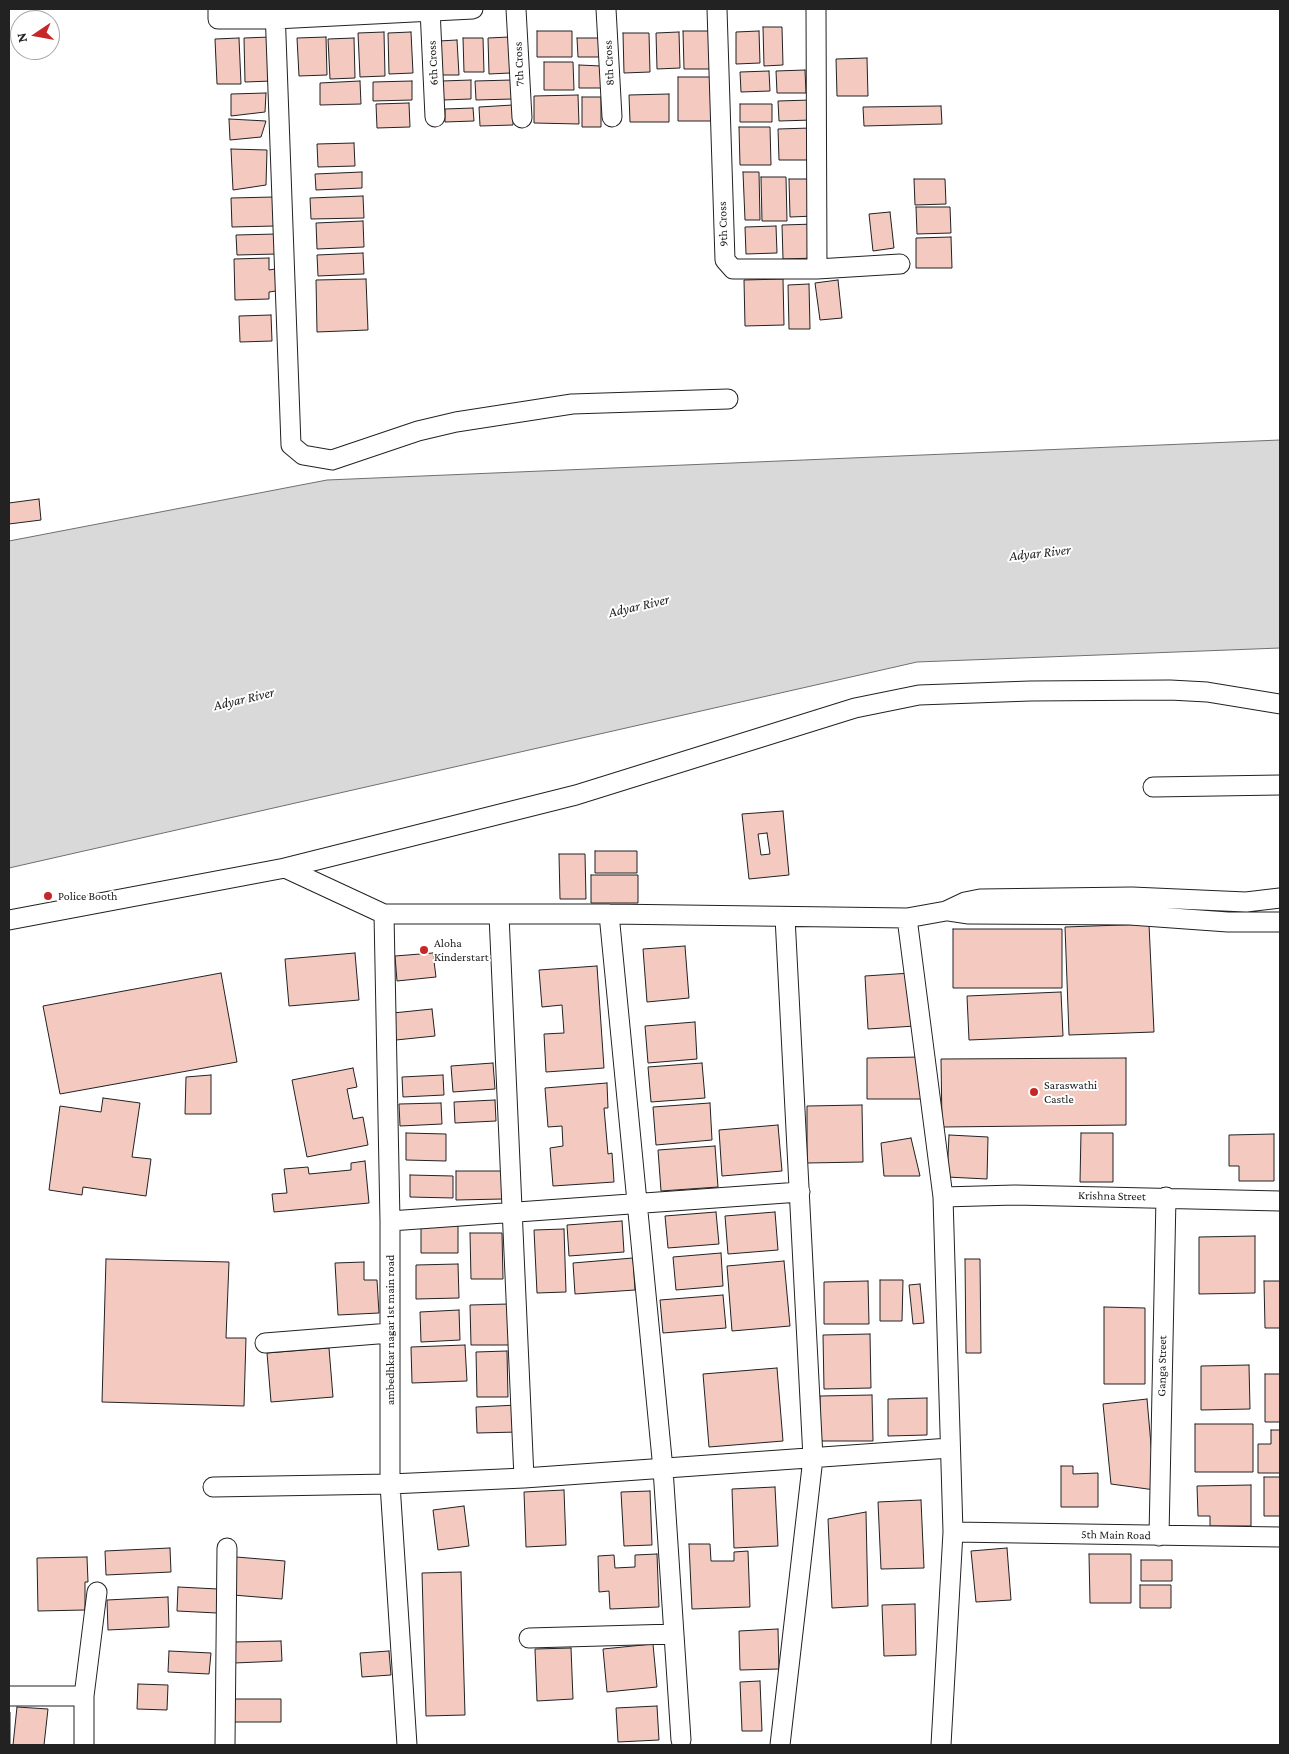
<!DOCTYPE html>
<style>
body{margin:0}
#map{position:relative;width:1289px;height:1754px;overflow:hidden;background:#fff;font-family:"Crimson Pro",serif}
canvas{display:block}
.frame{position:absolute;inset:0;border:10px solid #222;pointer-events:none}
.north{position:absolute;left:10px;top:10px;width:50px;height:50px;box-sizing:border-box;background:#fff;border:1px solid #a7a7a7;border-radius:50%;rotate:258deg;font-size:14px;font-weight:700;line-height:20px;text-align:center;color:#222}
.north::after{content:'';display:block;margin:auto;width:18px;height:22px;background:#c62828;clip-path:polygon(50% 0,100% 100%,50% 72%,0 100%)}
</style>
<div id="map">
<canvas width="1289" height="1754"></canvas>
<div class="frame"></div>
<div class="north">N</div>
</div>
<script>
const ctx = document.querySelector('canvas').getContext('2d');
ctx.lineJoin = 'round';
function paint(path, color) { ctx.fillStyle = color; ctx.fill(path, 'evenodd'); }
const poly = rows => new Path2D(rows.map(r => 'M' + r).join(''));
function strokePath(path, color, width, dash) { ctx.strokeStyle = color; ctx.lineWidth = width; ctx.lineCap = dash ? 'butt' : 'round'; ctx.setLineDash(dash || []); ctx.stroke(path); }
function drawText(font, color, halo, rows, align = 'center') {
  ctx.font = font + ' "Crimson Pro",serif'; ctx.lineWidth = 4; ctx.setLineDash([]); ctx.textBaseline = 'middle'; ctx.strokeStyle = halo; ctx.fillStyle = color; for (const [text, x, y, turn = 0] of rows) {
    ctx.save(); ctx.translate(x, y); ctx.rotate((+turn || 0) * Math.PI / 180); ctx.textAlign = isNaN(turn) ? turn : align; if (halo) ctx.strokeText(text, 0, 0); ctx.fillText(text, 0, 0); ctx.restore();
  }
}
const water = poly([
 [1280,440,1280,648,917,662,9,868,9,541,327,480,1280,440]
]);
const building = poly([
 [763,27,782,27,783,65,764,66,763,27],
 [537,31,572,31,572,57,537,57,537,31],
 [683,31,711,31,712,69,684,69,683,31],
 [759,31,760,63,736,64,736,32,759,31],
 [384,32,385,76,360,77,358,33,384,32],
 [411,32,413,73,389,74,388,33,411,32],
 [679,32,680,68,657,69,656,33,679,32],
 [623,33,649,33,650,72,624,73,623,33],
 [270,37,272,81,245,82,244,38,270,37],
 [326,37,327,75,299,76,297,38,326,37],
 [509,37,510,73,489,74,488,38,509,37],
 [239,38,241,84,217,84,215,39,239,38],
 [354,38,355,78,330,79,328,39,354,38],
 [463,38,483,38,484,72,464,72,463,38],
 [577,38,602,38,602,57,578,57,577,38],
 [457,40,459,75,440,75,439,41,457,40],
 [867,58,868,96,837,96,836,59,867,58],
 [544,62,573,62,574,90,544,90,544,62],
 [579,65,601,66,601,88,579,88,579,65],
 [805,70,806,93,777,93,776,71,805,70],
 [769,71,770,91,741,92,740,72,769,71],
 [678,77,711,77,711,121,678,121,678,77],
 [471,80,471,99,443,100,442,81,471,80],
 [512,80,513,99,476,100,475,81,512,80],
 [360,81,361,104,320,105,320,83,360,81],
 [412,81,412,100,373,101,373,82,412,81],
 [266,93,265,112,231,116,231,94,266,93],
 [669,94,669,122,630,122,629,95,669,94],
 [578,95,579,124,534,123,534,96,578,95],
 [582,97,601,97,601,127,582,127,582,97],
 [811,100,812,120,779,121,778,101,811,100],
 [409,103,410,127,377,128,376,104,409,103],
 [740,104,772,104,772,122,740,122,740,104],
 [513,105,513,125,480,126,479,107,513,105],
 [941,106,942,124,864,126,863,107,941,106],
 [473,108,474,121,445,122,445,109,473,108],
 [229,119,266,121,261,137,230,140,229,119],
 [739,127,770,127,771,165,740,165,739,127],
 [811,128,811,160,779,160,778,129,811,128],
 [354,143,355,166,318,167,317,144,354,143],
 [231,149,267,150,266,185,233,190,231,149],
 [362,172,362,188,316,190,315,174,362,172],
 [743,172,759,172,760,220,745,220,743,172],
 [761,177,786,177,787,221,762,221,761,177],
 [789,179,814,179,815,216,790,217,789,179],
 [914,179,945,179,946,204,915,205,914,179],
 [363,196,364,218,311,219,310,198,363,196],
 [274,197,275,226,232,227,231,198,274,197],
 [916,207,950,207,951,233,917,234,916,207],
 [890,212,894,248,873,251,869,214,890,212],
 [363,221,364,247,317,249,316,223,363,221],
 [815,224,817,258,783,259,782,225,815,224],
 [776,226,777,253,746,254,745,227,776,226],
 [277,234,277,254,237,255,236,235,277,234],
 [951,237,952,268,916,268,916,238,951,237],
 [363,253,364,274,318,276,317,255,363,253],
 [269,258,269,270,275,269,276,291,269,292,269,299,235,300,234,259,269,258],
 [366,279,368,330,317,332,316,280,366,279],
 [783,279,784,325,745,326,744,280,783,279],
 [838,280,842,318,820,320,815,283,838,280],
 [809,284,810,329,789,329,788,285,809,284],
 [271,315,272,341,240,342,239,316,271,315],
 [39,499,41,520,9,524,9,503,39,499],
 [783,811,789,875,749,879,742,814,783,811],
 [767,833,770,854,761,855,758,834,767,833],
 [595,851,637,851,637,873,595,873,595,851],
 [559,854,585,854,586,899,560,899,559,854],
 [591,875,638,875,638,903,591,903,591,875],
 [1149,924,1154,1032,1069,1035,1065,927,1149,924],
 [953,929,1062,929,1062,988,953,988,953,929],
 [685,946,689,998,647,1002,643,949,685,946],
 [355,953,359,1000,289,1006,285,959,355,953],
 [433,953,436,977,397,981,395,956,433,953],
 [597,966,604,1068,546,1072,544,1034,564,1033,562,1005,542,1007,539,970,597,966],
 [221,973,237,1062,60,1094,43,1006,221,973],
 [911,973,915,1026,868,1029,865,976,911,973],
 [1061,992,1063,1036,969,1040,967,996,1061,992],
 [432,1009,435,1036,396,1040,393,1013,432,1009],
 [695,1022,697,1059,648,1063,645,1026,695,1022],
 [921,1057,921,1099,867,1099,867,1058,921,1057],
 [1126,1058,1126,1125,942,1127,941,1059,1126,1058],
 [493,1063,495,1089,453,1092,451,1066,493,1063],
 [702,1063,705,1098,651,1102,648,1067,702,1063],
 [353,1068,357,1087,347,1089,353,1119,363,1117,368,1145,307,1157,292,1080,353,1068],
 [211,1075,211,1114,185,1114,186,1077,211,1075],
 [443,1075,444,1095,403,1097,402,1077,443,1075],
 [607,1083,608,1108,604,1108,608,1154,612,1153,614,1182,553,1186,550,1148,563,1146,562,1126,548,1127,545,1088,607,1083],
 [103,1098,140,1103,132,1157,151,1159,146,1196,83,1187,82,1195,49,1190,60,1106,101,1112,103,1098],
 [495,1100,496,1121,455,1123,454,1102,495,1100],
 [441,1103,442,1124,400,1126,399,1104,441,1103],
 [710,1103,712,1140,656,1145,653,1107,710,1103],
 [862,1105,863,1162,807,1163,807,1106,862,1105],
 [778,1125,782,1171,722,1176,719,1130,778,1125],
 [406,1133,446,1134,446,1161,406,1160,406,1133],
 [1081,1133,1113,1133,1113,1182,1080,1182,1081,1133],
 [1274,1134,1274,1181,1239,1181,1239,1166,1229,1166,1229,1135,1274,1134],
 [949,1135,988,1137,987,1179,947,1177,949,1135],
 [911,1138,920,1176,884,1176,881,1143,911,1138],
 [715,1146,718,1187,661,1191,658,1150,715,1146],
 [365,1161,369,1203,274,1212,272,1194,287,1193,284,1169,308,1167,309,1174,351,1170,351,1163,365,1161],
 [456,1171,502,1171,503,1199,456,1200,456,1171],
 [410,1175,453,1176,453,1198,410,1197,410,1175],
 [716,1212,719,1244,668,1248,665,1216,716,1212],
 [775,1212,778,1250,728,1254,725,1216,775,1212],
 [622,1221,624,1252,569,1256,567,1225,622,1221],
 [458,1225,458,1253,421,1253,421,1226,458,1225],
 [564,1229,566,1292,537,1293,534,1230,564,1229],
 [470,1233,502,1233,503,1279,471,1279,470,1233],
 [1255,1236,1255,1293,1199,1294,1199,1237,1255,1236],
 [721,1253,723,1286,676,1290,673,1257,721,1253],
 [633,1258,635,1290,575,1294,573,1263,633,1258],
 [106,1259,229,1262,226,1338,246,1338,244,1406,102,1402,106,1259],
 [965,1259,980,1259,981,1353,966,1353,965,1259],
 [784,1261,790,1326,732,1331,727,1266,784,1261],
 [364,1262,364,1280,377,1280,379,1313,338,1315,335,1263,364,1262],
 [458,1264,459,1298,416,1299,416,1265,458,1264],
 [880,1280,903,1280,902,1321,880,1321,880,1280],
 [868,1281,869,1324,824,1324,824,1282,868,1281],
 [1264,1281,1280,1281,1280,1328,1265,1328,1264,1281],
 [920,1284,924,1323,913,1324,909,1285,920,1284],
 [723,1295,726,1328,663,1333,660,1300,723,1295],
 [509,1304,510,1345,471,1345,470,1305,509,1304],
 [1104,1307,1145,1308,1145,1384,1104,1384,1104,1307],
 [459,1310,460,1340,421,1342,420,1312,459,1310],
 [870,1334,871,1388,824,1389,823,1335,870,1334],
 [465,1345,467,1381,412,1383,411,1347,465,1345],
 [329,1348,333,1397,271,1402,267,1353,329,1348],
 [507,1351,508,1397,477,1397,476,1352,507,1351],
 [1249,1365,1250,1409,1201,1410,1201,1366,1249,1365],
 [777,1368,783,1441,709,1447,703,1374,777,1368],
 [1265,1374,1280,1374,1280,1422,1265,1422,1265,1374],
 [872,1395,873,1441,820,1441,820,1396,872,1395],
 [927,1398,927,1435,888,1436,888,1399,927,1398],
 [1147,1399,1155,1490,1111,1484,1103,1404,1147,1399],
 [518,1405,518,1432,477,1433,476,1407,518,1405],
 [1195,1424,1253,1424,1253,1472,1195,1472,1195,1424],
 [1271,1430,1280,1430,1280,1473,1258,1473,1258,1444,1271,1444,1271,1430],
 [1061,1466,1073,1466,1073,1474,1098,1473,1098,1507,1061,1507,1061,1466],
 [1264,1477,1280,1477,1280,1516,1264,1516,1264,1477],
 [1251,1485,1251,1526,1210,1526,1210,1516,1198,1516,1197,1486,1251,1485],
 [775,1487,778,1546,734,1548,732,1489,775,1487],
 [564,1490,566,1545,526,1547,524,1492,564,1490],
 [650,1491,652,1545,624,1546,621,1492,650,1491],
 [921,1500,924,1568,881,1569,878,1502,921,1500],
 [464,1506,469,1546,438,1550,433,1510,464,1506],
 [866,1512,868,1606,832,1608,828,1519,866,1512],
 [689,1544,710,1544,711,1561,734,1561,734,1552,748,1551,750,1607,692,1609,689,1544],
 [170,1548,171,1572,106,1575,105,1551,170,1548],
 [1007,1548,1011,1600,976,1602,971,1551,1007,1548],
 [657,1554,659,1607,610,1609,609,1591,599,1592,598,1556,614,1555,615,1568,635,1567,635,1555,657,1554],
 [1089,1554,1131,1554,1131,1603,1090,1603,1089,1554],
 [87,1557,88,1582,85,1582,85,1610,38,1611,37,1558,87,1557],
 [236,1557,285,1561,282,1599,233,1595,236,1557],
 [1141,1560,1172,1560,1172,1581,1141,1581,1141,1560],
 [461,1572,465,1715,426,1716,422,1573,461,1572],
 [1140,1585,1171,1585,1171,1608,1140,1608,1140,1585],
 [178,1587,218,1589,217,1613,177,1611,178,1587],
 [168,1597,169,1627,108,1630,107,1600,168,1597],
 [915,1604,916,1655,884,1656,882,1605,915,1604],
 [778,1629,779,1669,740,1670,739,1631,778,1629],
 [281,1641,282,1661,234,1663,234,1642,281,1641],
 [653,1644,657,1687,607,1692,603,1649,653,1644],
 [571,1648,573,1699,537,1701,535,1649,571,1648],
 [169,1651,211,1653,209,1674,168,1672,169,1651],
 [389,1651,391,1675,362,1677,360,1653,389,1651],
 [760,1681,762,1731,742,1731,740,1682,760,1681],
 [138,1684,168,1685,167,1710,137,1709,138,1684],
 [235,1699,281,1699,281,1722,234,1722,235,1699],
 [657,1706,659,1740,618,1742,616,1708,657,1706],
 [17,1707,48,1709,44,1745,13,1745,17,1707],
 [9,1712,10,1712,10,1745,9,1745,9,1712]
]);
const street = poly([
 [218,9,218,19,275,19,473,9],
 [275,9,291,445,303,455,332,460,418,431,456,422,527,411,572,404,728,399],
 [430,9,435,117],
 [516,9,522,118],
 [606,9,612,117],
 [717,9,725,260,733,269,817,269,900,264],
 [816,9,817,269],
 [1153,787,1280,785],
 [285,868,576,795,855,708,919,695,1030,691,1170,690,1207,692,1280,704],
 [949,911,969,914,1130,915,1228,922,1280,922],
 [384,914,390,1221,390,1484,407,1745],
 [609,914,663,1469,681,1740],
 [499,915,524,1478],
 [907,918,943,1197,953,1532,941,1745],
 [9,920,285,868,384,914,609,914,907,918,946,911,965,902,980,899,1132,897,1246,902,1280,898],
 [943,1197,1015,1195,1280,1201],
 [390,1221,800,1192],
 [265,1343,390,1333],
 [213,1487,390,1484,524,1478,950,1448],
 [953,1532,1280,1537],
 [1159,1536,1166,1197],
 [529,1638,674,1634],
 [9,1696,84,1696],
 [84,1745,84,1696,97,1592],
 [225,1745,227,1548],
 [780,1745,813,1458,785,917]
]);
const markers = [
 [48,896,5,"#c62828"],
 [424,950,5,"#c62828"],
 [1034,1092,5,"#c62828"]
];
const streetNames = [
 ["6th Cross",433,63,-93],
 ["8th Cross",609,63,-93],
 ["7th Cross",519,64,-93],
 ["9th Cross",723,224,-92],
 ["Krishna Street",1112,1196,1],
 ["ambedhkar nagar 1st main road",390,1330,-90],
 ["Ganga Street",1162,1366,-89],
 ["5th Main Road",1116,1535,1]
];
const poiNames = [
 ["Police Booth",58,896],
 ["Aloha",434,943],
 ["Kinderstart",434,957],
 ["Saraswathi",1044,1085],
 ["Castle",1044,1099]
];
const waterNames = [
 ["Adyar River",1040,553,-6],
 ["Adyar River",639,606,-13],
 ["Adyar River",244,699,-13]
];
paint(water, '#d9d9d9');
strokePath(water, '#6f6f6f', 1);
paint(building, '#f3c9c0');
strokePath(building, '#222', 1);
strokePath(street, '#222', 21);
strokePath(street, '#fff', 19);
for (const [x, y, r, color] of markers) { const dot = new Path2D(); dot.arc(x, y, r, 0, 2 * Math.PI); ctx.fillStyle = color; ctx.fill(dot); strokePath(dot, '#fff', 2); }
drawText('12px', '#222', '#fff', streetNames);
drawText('12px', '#222', '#fff', poiNames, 'left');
drawText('italic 14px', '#222', '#fff', waterNames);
</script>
